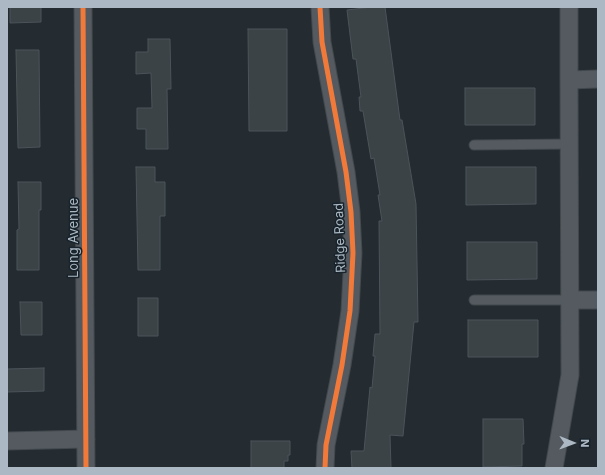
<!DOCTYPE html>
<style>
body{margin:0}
#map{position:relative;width:605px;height:475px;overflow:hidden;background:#242c31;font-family:Inter,sans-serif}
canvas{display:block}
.frame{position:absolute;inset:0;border:8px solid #acb9c4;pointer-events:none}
.north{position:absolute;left:553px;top:423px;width:40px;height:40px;-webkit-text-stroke:3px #18232b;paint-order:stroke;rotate:91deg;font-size:11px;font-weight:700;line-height:16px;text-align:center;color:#acb9c4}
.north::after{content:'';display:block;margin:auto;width:14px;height:18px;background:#acb9c4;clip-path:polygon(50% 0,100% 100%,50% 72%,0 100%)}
</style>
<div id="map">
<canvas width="605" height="475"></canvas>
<div class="frame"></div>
<div class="north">N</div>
</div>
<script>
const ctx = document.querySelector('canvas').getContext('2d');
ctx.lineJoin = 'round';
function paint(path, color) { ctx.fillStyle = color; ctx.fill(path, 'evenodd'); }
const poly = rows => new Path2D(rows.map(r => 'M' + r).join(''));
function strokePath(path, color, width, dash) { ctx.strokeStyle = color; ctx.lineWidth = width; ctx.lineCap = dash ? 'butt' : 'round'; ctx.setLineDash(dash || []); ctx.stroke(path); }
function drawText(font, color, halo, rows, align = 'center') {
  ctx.font = font + ' Inter,sans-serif'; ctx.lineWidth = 3; ctx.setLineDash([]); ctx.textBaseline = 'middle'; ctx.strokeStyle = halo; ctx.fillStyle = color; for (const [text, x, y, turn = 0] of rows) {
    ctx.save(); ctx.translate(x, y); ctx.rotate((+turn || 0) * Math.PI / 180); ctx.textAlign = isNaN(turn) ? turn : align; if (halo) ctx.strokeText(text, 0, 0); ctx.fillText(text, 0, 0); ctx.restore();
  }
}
const building = poly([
 [10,7,41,7,41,22,10,23,10,7],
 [372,7,385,7,400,120,402,120,416,204,418,322,414,322,403,436,390,435,391,468,352,468,351,451,364,451,370,387,372,388,375,356,373,356,375,334,380,334,379,221,382,221,378,195,380,195,374,158,371,159,363,111,360,111,359,97,361,97,356,59,353,59,347,10,372,7],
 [248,29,287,29,287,131,249,131,248,29],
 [148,39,170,39,171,89,167,89,168,149,146,149,146,129,137,129,137,108,152,108,151,73,136,74,136,52,148,52,148,39],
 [16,50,39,50,40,147,18,148,16,50],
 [465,88,535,88,535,125,465,125,465,88],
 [136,167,155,167,155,182,165,182,165,216,160,216,160,270,138,270,136,167],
 [466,167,536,167,536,204,466,205,466,167],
 [18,182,41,182,41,210,39,210,39,270,17,270,17,230,19,229,18,182],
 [467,242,537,242,537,279,467,280,467,242],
 [138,298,158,298,158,336,138,336,138,298],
 [20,302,42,302,42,335,21,335,20,302],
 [468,320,538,320,538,357,468,357,468,320],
 [44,368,44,391,7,392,7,369,44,368],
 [483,419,523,419,524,444,522,444,522,466,483,467,483,419],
 [251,441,290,441,290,455,288,455,288,461,284,461,284,468,251,468,251,441]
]);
const service = poly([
 [474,145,570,144],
 [474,300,569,300]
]);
const minor = poly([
 [83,7,86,468],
 [320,7,322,42,346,172,351,212,353,253,350,311,342,365,326,445,325,468],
 [569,80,569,7],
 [569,300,598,300],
 [7,441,86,439],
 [554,468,570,375,569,80,598,79]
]);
const cycleway = poly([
 [83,7,86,468],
 [320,7,322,42,346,172,351,212,353,253,350,311,342,365,326,445,325,468]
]);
const streetNames = [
 ["Long Avenue",74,238,-90],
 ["Ridge Road",340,238,-92]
];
paint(building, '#3c4347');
strokePath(building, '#4b545a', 1);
strokePath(service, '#42484c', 11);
strokePath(minor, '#42484c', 19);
strokePath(service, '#545a60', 9);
strokePath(minor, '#545a60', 17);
strokePath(cycleway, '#f17a3a', 5);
drawText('13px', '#acb9c4', '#18232b', streetNames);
</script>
